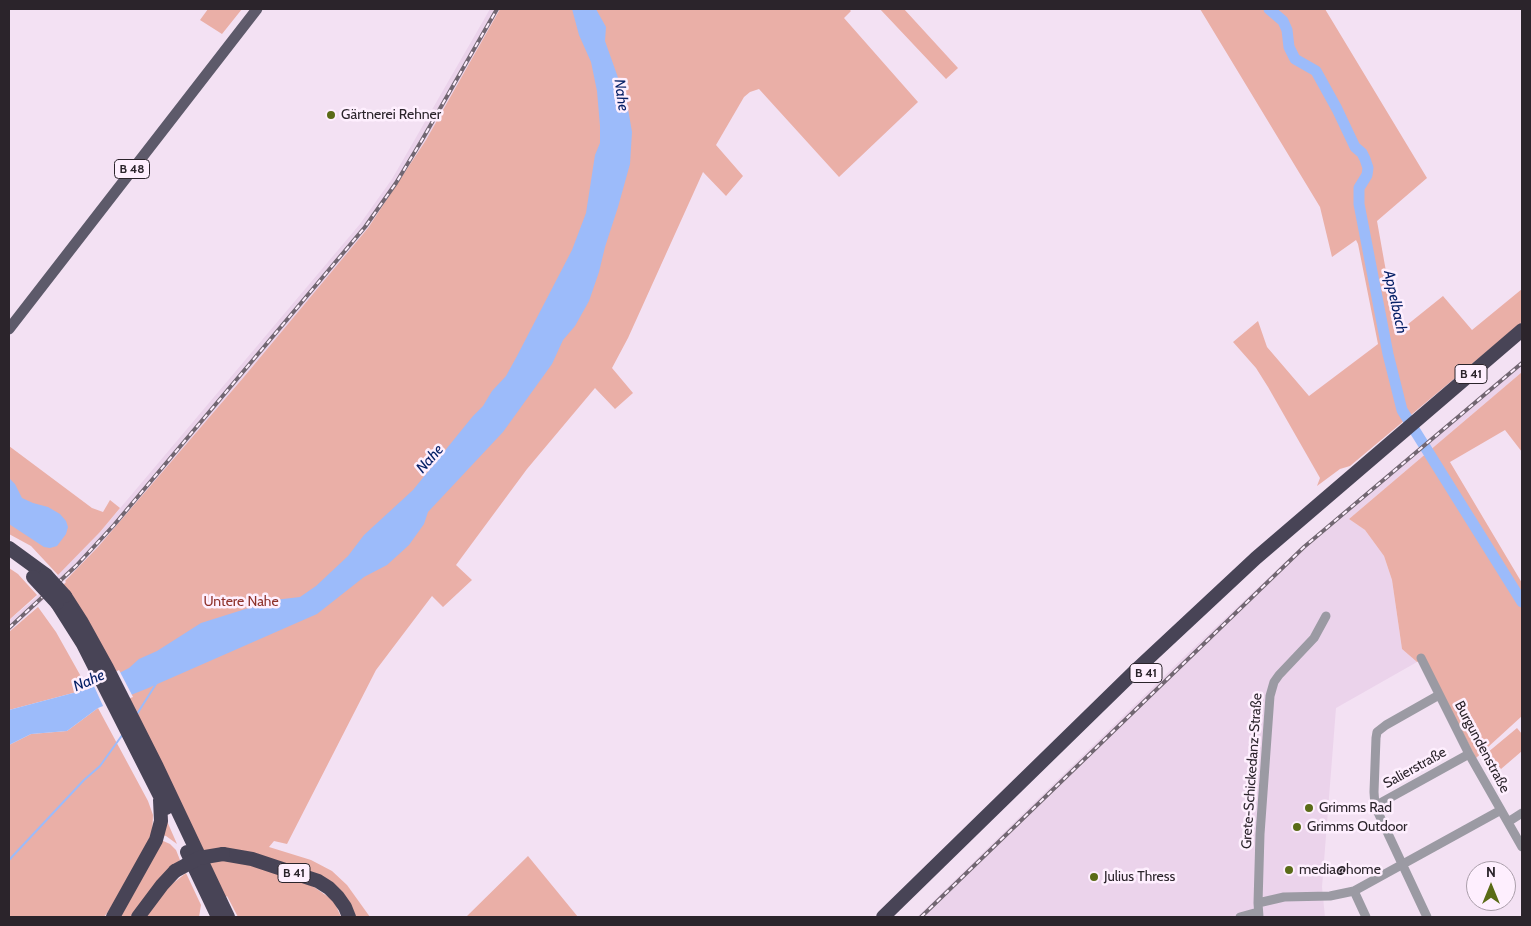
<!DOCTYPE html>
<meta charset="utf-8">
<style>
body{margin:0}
#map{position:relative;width:1531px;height:926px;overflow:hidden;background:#f3e1f3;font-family:Cabin,sans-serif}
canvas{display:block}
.frame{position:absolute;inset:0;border:10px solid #2b242b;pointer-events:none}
.north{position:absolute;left:1466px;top:861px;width:50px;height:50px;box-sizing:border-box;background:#feeffe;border:1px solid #aa9eaa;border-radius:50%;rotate:0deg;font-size:14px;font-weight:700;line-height:20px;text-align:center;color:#2b242b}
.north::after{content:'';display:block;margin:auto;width:18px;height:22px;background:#5a6b17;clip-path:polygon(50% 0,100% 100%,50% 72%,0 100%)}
</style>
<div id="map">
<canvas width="1531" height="926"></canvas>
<div class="frame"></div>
<div class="north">N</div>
</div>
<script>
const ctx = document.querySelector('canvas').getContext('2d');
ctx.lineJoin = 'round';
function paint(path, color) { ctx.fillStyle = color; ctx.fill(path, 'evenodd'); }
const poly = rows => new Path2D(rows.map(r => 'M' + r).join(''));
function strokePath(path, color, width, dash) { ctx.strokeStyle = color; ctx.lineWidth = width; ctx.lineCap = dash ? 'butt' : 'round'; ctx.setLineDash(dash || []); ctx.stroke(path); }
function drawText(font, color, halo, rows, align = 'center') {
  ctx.font = font + ' Cabin,sans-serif'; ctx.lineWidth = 5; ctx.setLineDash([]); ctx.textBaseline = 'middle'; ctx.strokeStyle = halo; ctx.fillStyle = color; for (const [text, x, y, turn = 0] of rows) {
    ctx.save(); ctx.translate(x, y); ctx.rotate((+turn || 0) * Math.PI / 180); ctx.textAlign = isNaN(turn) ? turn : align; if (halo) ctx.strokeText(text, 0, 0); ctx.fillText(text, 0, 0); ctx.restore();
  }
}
const built = poly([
 [490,9,500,9,426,140,368,228,317,291,108,537,78,568,9,632,9,620,32,601,100,532,360,224,392,179],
 [1522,360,1522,372,1349,519,1365,530,1384,556,1392,580,1402,649,1417,662,1336,708,1322,887,1325,917,917,917,1186,655,1301,547]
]);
const green = poly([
 [208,9,242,9,222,34,200,20],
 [500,9,849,9,851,11,844,18,918,102,839,177,759,89,750,92,744,97,716,145,743,176,726,196,703,172,628,338,612,368,633,393,615,409,595,388,527,469,456,565,472,580,443,607,432,596,376,670,287,844,274,841,269,847,311,860,332,871,347,885,370,917,355,917,336,887,253,866,282,874,314,887,334,901,341,917,238,917,227,896,224,899,61,587,66,582,65,581,98,547,243,378,368,228,426,140],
 [880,9,904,9,958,68,946,79],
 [1200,9,1325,9,1427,178,1377,221,1397,333,1443,296,1472,330,1522,289,1522,322,1350,466,1340,469,1317,486,1320,478,1268,387,1256,368,1233,342,1258,321,1267,347,1309,396,1378,344,1358,244,1356,240,1332,257,1320,207],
 [1522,372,1522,452,1505,430,1450,462,1522,583,1522,716,1476,758,1424,659,1417,662,1402,649,1392,580,1384,556,1365,530,1349,519],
 [9,446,92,508,103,512,110,500,120,508,100,532,58,575,31,546,9,534],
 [9,568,18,574,37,595,9,620],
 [38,607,56,632,88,689,9,710,9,632],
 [98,708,148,801,153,815,152,836,118,899,104,917,9,917,9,745,31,734,67,731],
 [1517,728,1522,734,1522,751,1501,769,1487,753],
 [163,812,177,844,166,836,162,835],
 [161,840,170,844,176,850,180,860,165,873,130,917,118,917],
 [528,856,578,917,466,917],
 [186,873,201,905,199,917,144,917,167,888]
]);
const water = poly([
 [572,9,596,9,606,27,605,41,627,103,632,132,630,164,618,207,605,247,599,272,589,301,575,326,563,340,552,364,503,432,428,512,424,524,409,545,387,565,364,577,317,614,146,689,98,708,67,731,31,734,9,745,9,710,88,689,129,668,139,659,157,651,201,623,274,600,300,597,316,586,348,556,364,535,413,490,473,416,483,406,492,391,506,376,517,356,572,250,586,213,595,155,600,143,600,126,597,91,591,62,579,35],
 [9,478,15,484,22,498,33,503,48,507,60,514,66,521,68,527,66,534,57,546,50,548,44,547,9,524]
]);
const pier = poly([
 [119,670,133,697,104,708,93,684]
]);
const stream = poly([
 [137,714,156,684],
 [9,860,84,780,100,766,123,734]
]);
const river = poly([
 [1269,9,1283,21,1287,30,1289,47,1295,59,1316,71,1337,109,1355,147,1362,153,1365,159,1368,168,1367,175,1359,188,1359,204,1388,354,1402,410,1522,602]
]);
const minor = poly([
 [1421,658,1469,754,1522,847],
 [1375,806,1469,754],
 [1508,822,1522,813],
 [1354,891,1366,917],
 [1258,903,1284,897,1330,896,1354,891,1501,810],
 [1240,917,1258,912],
 [1259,917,1258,903,1260,834,1270,696,1274,682,1279,675,1314,638,1326,616],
 [1427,917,1375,806,1374,792,1376,738,1377,732,1386,725,1439,695]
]);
const major = poly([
 [9,329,257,9]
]);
const highway = poly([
 [9,548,46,575],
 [65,596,81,621,107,668,157,767,228,917],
 [57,603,83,644,166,808],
 [187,852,218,917],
 [223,854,252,859,318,881,329,888,338,897,345,907,349,917],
 [113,917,156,840,161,821,160,800],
 [138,917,162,885,175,871],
 [883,917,1137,669,1256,558,1522,330]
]);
const rail = poly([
 [9,628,76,566,114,525,365,227,396,183,422,140,497,9],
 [921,917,1304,547,1522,363]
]);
const highwayBridge = poly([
 [46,575,65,596],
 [33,577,57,603],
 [175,871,199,858,223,854]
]);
const markers = [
 [331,115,5,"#5a6b17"],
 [1309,808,5,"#5a6b17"],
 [1297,827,5,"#5a6b17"],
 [1289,870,5,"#5a6b17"],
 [1094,877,5,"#5a6b17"]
];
const shields = [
 [132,169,35],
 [1471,374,32],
 [1146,673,32],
 [294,873,32]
];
const shieldNames = [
 ["B 48",132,169],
 ["B 41",1471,374],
 ["B 41",1146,673],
 ["B 41",294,873]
];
const poiNames = [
 ["Gärtnerei Rehner",341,115],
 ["Grimms Rad",1319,808],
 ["Grimms Outdoor",1307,827],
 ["media@home",1299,870],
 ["Julius Thress",1104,877]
];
const parkNames = [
 ["Untere Nahe",241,602]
];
const streetNames = [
 ["Burgundenstraße",1482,747,62],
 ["Salierstraße",1415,768,-29],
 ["Grete-Schickedanz-Straße",1252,771,-86]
];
const waterNames = [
 ["Nahe",621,95,82],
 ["Appelbach",1395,302,78],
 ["Nahe",430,459,-49],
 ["Nahe",89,681,-24]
];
paint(built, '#ebd3eb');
paint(green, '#eaafa7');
paint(water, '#9cbbfa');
paint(pier, '#f3e1f3');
strokePath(stream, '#9cbbfa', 2);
strokePath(river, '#9cbbfa', 11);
strokePath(minor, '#9b9aa3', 9);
strokePath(major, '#5d5a6a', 11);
strokePath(highway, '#484456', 14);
strokePath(rail, '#716671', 4);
strokePath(rail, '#feeffe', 2, [5.5]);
strokePath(highwayBridge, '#484456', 14);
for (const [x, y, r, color] of markers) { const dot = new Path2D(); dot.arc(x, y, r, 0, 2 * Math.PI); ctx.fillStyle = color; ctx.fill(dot); strokePath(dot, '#feeffe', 2); }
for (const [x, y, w] of shields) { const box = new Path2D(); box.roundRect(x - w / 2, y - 9.5, w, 19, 4); ctx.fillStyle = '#feeffe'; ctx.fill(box); strokePath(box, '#2b242b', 1); }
drawText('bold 12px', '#2b242b', null, shieldNames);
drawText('14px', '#2b242b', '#feeffe', poiNames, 'left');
drawText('14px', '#8e322b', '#feeffe', parkNames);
drawText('14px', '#2b242b', '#feeffe', streetNames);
drawText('italic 15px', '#072167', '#feeffe', waterNames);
</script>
